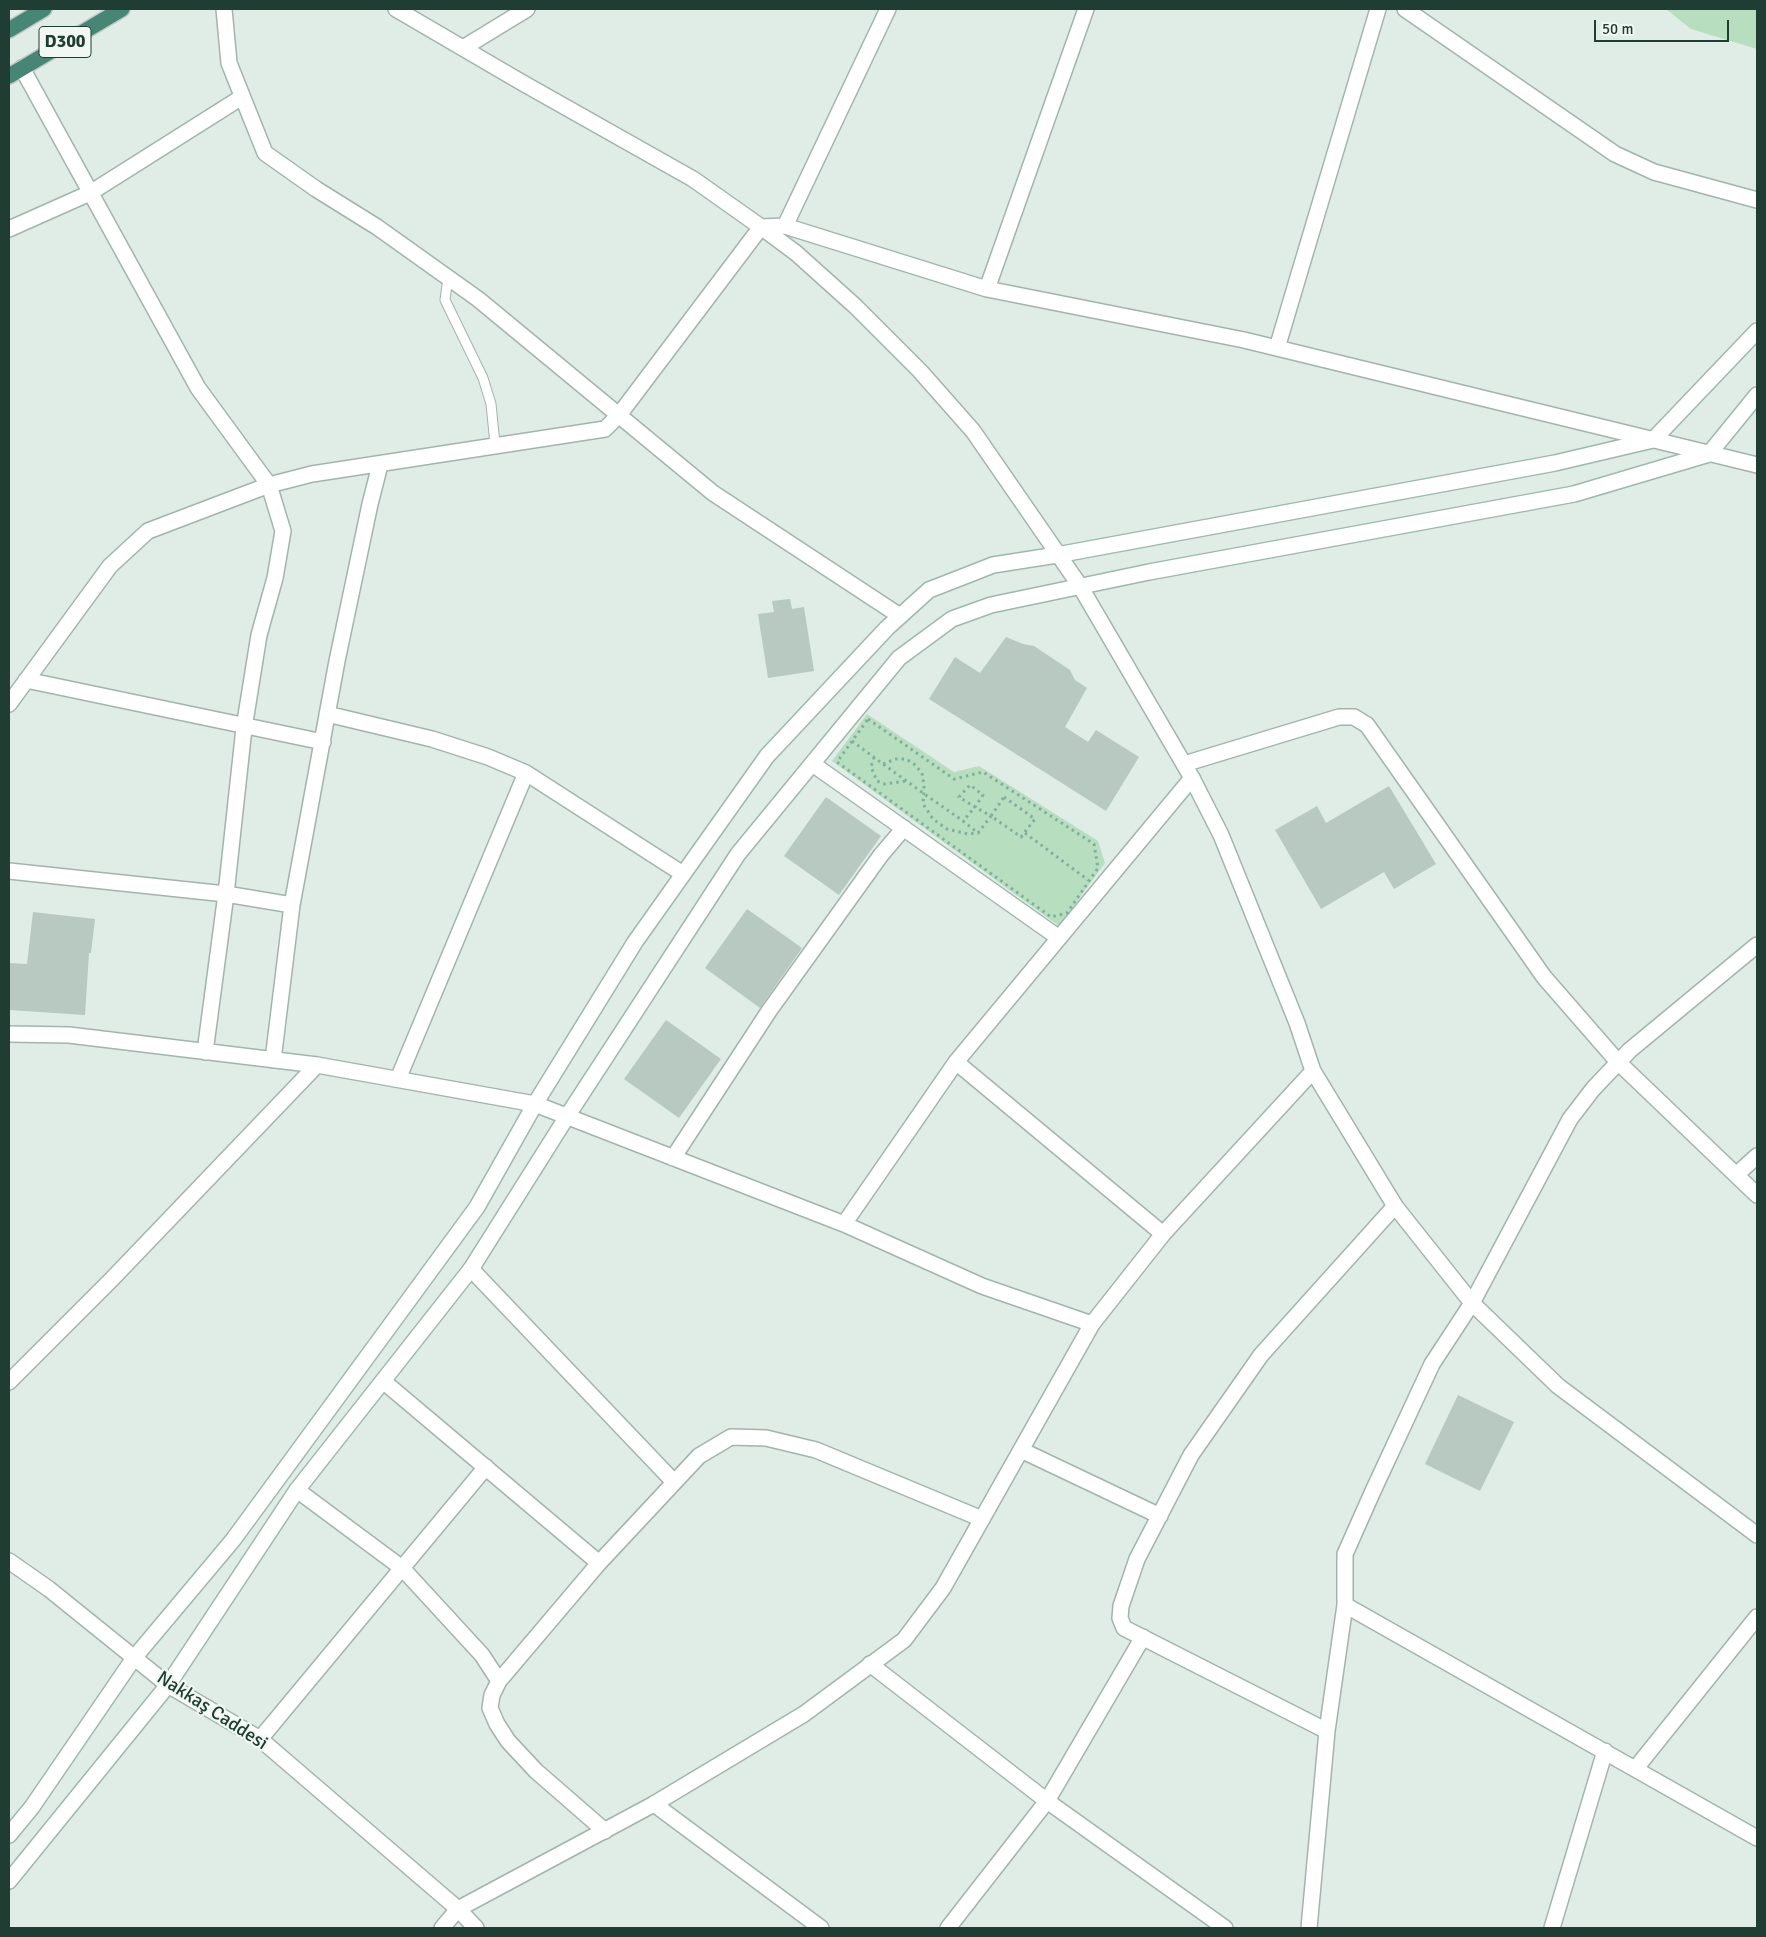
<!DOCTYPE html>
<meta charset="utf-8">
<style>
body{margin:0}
#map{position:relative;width:1766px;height:1937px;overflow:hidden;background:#e0ece6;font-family:Signika,sans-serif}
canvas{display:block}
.frame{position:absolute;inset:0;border:10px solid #203d33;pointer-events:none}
.scale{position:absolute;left:1594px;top:20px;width:135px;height:22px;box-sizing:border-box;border:2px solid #203d33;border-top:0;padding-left:6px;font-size:15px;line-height:18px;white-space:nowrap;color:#203d33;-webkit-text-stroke:4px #f1f8f4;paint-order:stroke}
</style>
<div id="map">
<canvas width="1766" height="1937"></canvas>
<div class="frame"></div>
<div class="scale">50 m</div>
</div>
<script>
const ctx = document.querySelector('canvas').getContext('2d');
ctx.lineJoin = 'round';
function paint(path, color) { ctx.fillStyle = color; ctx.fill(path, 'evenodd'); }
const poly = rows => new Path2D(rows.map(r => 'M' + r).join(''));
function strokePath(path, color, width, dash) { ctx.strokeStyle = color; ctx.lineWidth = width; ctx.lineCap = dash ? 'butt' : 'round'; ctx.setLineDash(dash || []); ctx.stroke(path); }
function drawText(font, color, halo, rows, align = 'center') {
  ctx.font = font + ' Signika,sans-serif'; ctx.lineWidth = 4.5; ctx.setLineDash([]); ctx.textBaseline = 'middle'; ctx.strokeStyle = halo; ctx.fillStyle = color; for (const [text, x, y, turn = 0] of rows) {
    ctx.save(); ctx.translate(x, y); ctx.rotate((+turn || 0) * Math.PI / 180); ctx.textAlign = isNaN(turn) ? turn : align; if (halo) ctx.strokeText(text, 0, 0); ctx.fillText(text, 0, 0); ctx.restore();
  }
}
const green = poly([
 [1666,9,1757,9,1757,49,1691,29],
 [867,714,954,772,979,766,1098,841,1105,863,1059,926,832,761]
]);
const building = poly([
 [790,599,792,609,804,607,814,671,768,678,758,614,774,612,772,601],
 [1006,637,1023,644,1034,646,1070,670,1075,680,1087,688,1065,727,1088,742,1096,730,1139,757,1106,811,929,699,955,657,980,673],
 [1389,786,1436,864,1394,889,1384,872,1321,909,1275,830,1317,806,1326,823],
 [826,797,881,836,839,895,784,856],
 [747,909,802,948,760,1008,705,968],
 [33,912,95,919,91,953,89,953,85,1015,9,1010,9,963,27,964],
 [666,1020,721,1059,679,1118,624,1079],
 [1458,1395,1514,1422,1480,1491,1425,1464]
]);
const path = poly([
 [868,719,954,779,983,772,1094,844,1098,868,1067,913,1051,917,837,762,868,719],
 [852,741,883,764,923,793,963,821,978,833,991,816,975,807,959,797,970,785,983,795,975,807,963,821],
 [874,757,871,767,877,781,885,784,906,781],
 [883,764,896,759,906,759,914,764,922,773,924,786,923,804,933,819,947,829,968,834,978,833],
 [1004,797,1035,819,1021,837,991,816,1004,797],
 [1025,833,1088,880]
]);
const service = poly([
 [448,278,445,300,483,378,491,404,495,444]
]);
const minor = poly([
 [224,9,229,63,265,153,316,189,377,227,478,299,713,493,900,616],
 [396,9,521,82,693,179,761,227,785,226,987,289,1244,340,1757,465],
 [1405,9,1615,154,1654,172,1757,200],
 [463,48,527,9],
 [22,68,198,388,269,485,283,531,275,578,259,635,244,728,226,894,205,1052],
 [785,226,888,9],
 [9,229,90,193,242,97],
 [987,289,1086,9],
 [1277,348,1378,9],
 [26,680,323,742],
 [9,704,110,566,148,531,269,485,312,474,605,429,619,415,761,227],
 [327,714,432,739,488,757,526,773,683,874],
 [1184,764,1339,717,1354,717,1367,725,1544,977,1618,1062,1757,1195],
 [814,765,1059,938],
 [9,871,226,894,292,905],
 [9,1034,69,1035,317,1065,535,1104,844,1224,982,1286,1092,1324],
 [273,1060,292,905,337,661,370,504,380,465],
 [956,1062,1163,1234],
 [398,1079,526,773],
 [673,1158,769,1011,881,855,904,828],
 [1736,1175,1757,1156],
 [844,1224,956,1062,1192,778],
 [471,1269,674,1482],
 [383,1381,599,1563],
 [9,1382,111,1280,317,1065],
 [1021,1450,1160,1516],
 [297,1490,402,1568,482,1655,499,1681],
 [1345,1605,1757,1838],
 [870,1664,1047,1801,1225,1928],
 [1327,1731,1124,1628,1120,1618,1121,1606,1137,1559,1191,1455,1261,1355,1395,1206],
 [260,1739,486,1467],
 [1636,1768,1757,1617],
 [654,1804,821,1928],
 [605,1831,536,1771,508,1741,497,1724,490,1708,492,1695,499,1681,599,1563,699,1456,731,1437,766,1438,816,1450,982,1519],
 [442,1928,458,1909],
 [948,1928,1047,1801,1143,1637],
 [1309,1928,1327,1731,1345,1605,1345,1554,1373,1491,1432,1364,1472,1303,1570,1119,1593,1089,1630,1050,1757,945],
 [1552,1928,1605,1751]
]);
const tertiary = poly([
 [761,227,796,253,855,306,920,371,973,431,1080,586,1192,778,1221,835,1297,1023,1313,1071,1395,1206,1472,1303,1558,1386,1757,1535],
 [9,1561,49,1589,168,1685,260,1739,458,1909,476,1928],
 [458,1909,654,1804,804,1714,904,1640,943,1588,1092,1324,1163,1234,1313,1071]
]);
const secondary = poly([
 [9,1835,32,1807,134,1658,233,1540,477,1207,535,1104,635,942,767,756,887,628,929,590,993,565,1057,555,1555,463,1653,440,1757,331],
 [9,1881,168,1685,297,1490,471,1269,568,1115,738,854,899,658,952,619,991,605,1149,572,1574,494,1709,454,1757,395]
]);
const trunk = poly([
 [9,30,44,9],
 [9,76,122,9]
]);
const shields = [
 [65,42,52]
];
const shieldNames = [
 ["D300",65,42]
];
const streetNames = [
 ["Nakkaş Caddesi",212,1711,33]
];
paint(green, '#b8dec0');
paint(building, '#b8c9c1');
strokePath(service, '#a3b4ad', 11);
strokePath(minor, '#a3b4ad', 18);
strokePath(tertiary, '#a3b4ad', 18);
strokePath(secondary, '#9eb8ad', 18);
strokePath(trunk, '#c1c9c6', 18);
strokePath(path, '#7fb09e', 3, [2.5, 4]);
strokePath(service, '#fff', 9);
strokePath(minor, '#fff', 15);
strokePath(tertiary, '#fff', 15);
strokePath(secondary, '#fff', 15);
strokePath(trunk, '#478674', 15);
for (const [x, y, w] of shields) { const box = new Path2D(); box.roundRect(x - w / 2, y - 15.5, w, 31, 4); ctx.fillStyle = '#f1f8f4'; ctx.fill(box); strokePath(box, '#203d33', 1); }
drawText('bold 18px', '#203d33', null, shieldNames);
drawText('19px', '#203d33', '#f1f8f4', streetNames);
</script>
